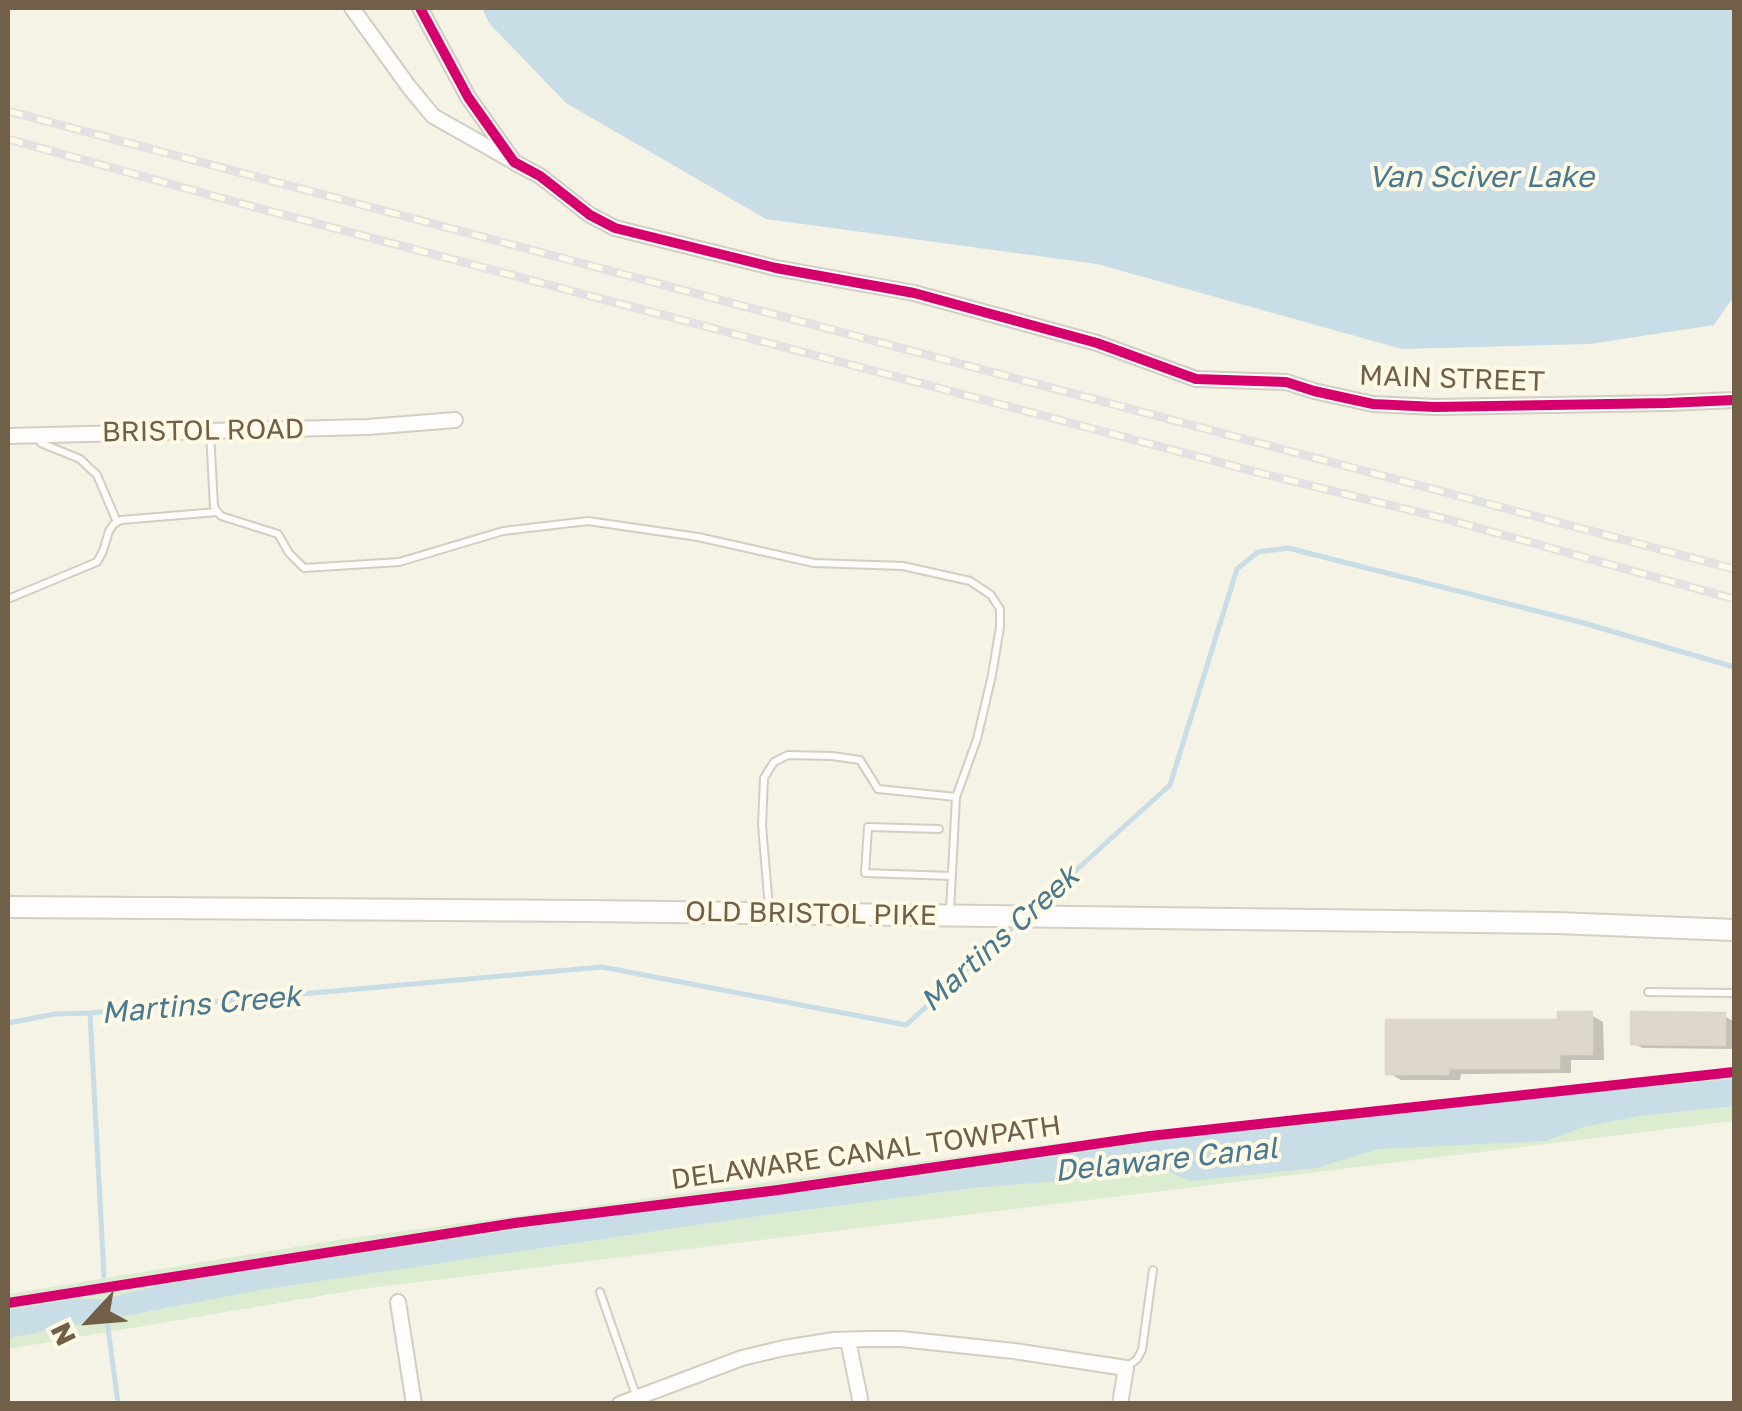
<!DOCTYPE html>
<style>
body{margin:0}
#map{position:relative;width:1742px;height:1411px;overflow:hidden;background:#f5f2e6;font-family:"Golos Text",sans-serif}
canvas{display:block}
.frame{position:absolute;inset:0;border:10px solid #715f48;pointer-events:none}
.north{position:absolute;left:40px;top:1271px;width:100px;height:100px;-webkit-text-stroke:8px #fffae5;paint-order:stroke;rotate:244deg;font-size:28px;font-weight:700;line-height:40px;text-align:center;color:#715f48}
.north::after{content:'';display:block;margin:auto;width:35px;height:45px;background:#715f48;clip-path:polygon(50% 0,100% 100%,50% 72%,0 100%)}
</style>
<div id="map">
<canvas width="1742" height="1411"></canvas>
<div class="frame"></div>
<div class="north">N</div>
</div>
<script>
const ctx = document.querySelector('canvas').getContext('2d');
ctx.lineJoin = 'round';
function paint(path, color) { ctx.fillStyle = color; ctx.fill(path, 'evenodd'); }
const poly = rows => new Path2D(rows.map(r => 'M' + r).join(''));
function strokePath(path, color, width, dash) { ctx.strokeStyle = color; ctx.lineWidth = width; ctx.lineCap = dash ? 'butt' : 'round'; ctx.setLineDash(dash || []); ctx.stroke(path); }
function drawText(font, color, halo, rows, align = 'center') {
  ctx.font = font + ' "Golos Text",sans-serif'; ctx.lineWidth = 8; ctx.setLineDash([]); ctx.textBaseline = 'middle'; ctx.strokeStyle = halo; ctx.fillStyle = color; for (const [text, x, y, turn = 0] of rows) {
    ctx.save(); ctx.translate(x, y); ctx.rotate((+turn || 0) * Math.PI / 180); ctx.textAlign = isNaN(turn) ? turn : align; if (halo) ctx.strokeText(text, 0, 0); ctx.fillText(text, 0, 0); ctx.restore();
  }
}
const green = poly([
 [1734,1068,1734,1121,361,1289,8,1349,8,1294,344,1239,1105,1137,1569,1090]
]);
const water = poly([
 [482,8,1734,8,1734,296,1714,325,1590,344,1402,349,1097,264,766,219,566,103,489,23],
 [1734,1079,1734,1106,1639,1116,1583,1127,1546,1141,1378,1149,1316,1168,1190,1181,1169,1172,972,1188,730,1220,260,1290,8,1338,8,1310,74,1299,105,1299,160,1285,621,1213,849,1186,1213,1133,1278,1128,1553,1096]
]);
const shadow = poly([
 [1591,1015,1603,1022,1604,1060,1571,1060,1571,1073,1461,1074,1460,1080,1401,1080,1389,1073],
 [1724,1016,1733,1021,1733,1049,1642,1048,1633,1042]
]);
const stream = poly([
 [1032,910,1170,785,1237,569,1258,552,1288,548,1580,622,1734,667],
 [90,1013,104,1276],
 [8,1023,55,1014,90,1013,602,967,906,1025,1017,924],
 [106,1312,118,1404]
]);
const building = poly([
 [1558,1012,1592,1012,1592,1054,1559,1054,1559,1068,1449,1068,1448,1074,1386,1074,1386,1020,1558,1020,1558,1012],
 [1631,1012,1725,1013,1725,1045,1631,1044,1631,1012]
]);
const service = poly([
 [210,432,214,507,221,516,278,534,289,553,304,568,399,562,503,531,588,521,698,537,814,563,903,566,970,581,991,595,1000,609,1000,627,992,675,977,739,956,797],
 [38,437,41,443,80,459,97,475,117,522],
 [8,599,97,562,103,551,109,531,114,524,121,520,217,512],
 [939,829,868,827,865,873,951,876],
 [769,908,762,825,764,778,774,762,788,755,832,756,860,760,878,789,956,797,950,910],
 [1648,992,1734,993],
 [600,1292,637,1398],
 [1127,1367,1137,1359,1142,1350,1153,1270]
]);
const minor = poly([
 [352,8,409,87,433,116,509,159],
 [420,8,468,97,514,162,540,176,590,215,615,228,776,268,914,293,1097,343,1196,379,1286,382,1314,391,1373,404,1435,407,1667,403,1734,400],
 [8,436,368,427,455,420],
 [398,1302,414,1404],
 [848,1340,861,1404],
 [620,1404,742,1358,784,1348,834,1340,867,1339,901,1339,1014,1351,1126,1368,1120,1404]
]);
const secondary = poly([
 [8,907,586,911,1557,923,1734,930]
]);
const rail = poly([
 [8,111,1734,569],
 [8,139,228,200,1256,472,1446,519,1734,599]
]);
const cycleway = poly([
 [420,8,468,97,514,162,540,176,590,215,615,228,776,268,914,293,1097,343,1196,379,1286,382,1314,391,1373,404,1435,407,1667,403,1734,400],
 [8,1303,515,1223,778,1190,1150,1136,1734,1072]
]);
const streetNames = [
 ["MAIN STREET",1452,379,2],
 ["BRISTOL ROAD",203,431,-1],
 ["OLD BRISTOL PIKE",811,914,1],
 ["DELAWARE CANAL TOWPATH",866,1153,-8]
];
const waterNames = [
 ["Van Sciver Lake",1481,177],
 ["Martins Creek",1000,939,-42],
 ["Martins Creek",201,1005,-5],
 ["Delaware Canal",1166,1160,-6]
];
paint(green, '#dcecd1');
paint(water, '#c8dde5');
paint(shadow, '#0003');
strokePath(stream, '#c8dde5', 5);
paint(building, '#ded8cc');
strokePath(building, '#ddd6c9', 2.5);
strokePath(service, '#d3cec1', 10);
strokePath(minor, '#d3cec1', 18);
strokePath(secondary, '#d5cfc3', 24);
strokePath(service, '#fefdfb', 6);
strokePath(minor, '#fefdfb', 14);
strokePath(secondary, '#fefdfb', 20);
strokePath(rail, '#e4e1e3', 9);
strokePath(rail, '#fffae5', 5, [15]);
strokePath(cycleway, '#d6006c', 10);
drawText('28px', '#715f48', '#fffae5', streetNames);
drawText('italic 30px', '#487892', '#fffae5', waterNames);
</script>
